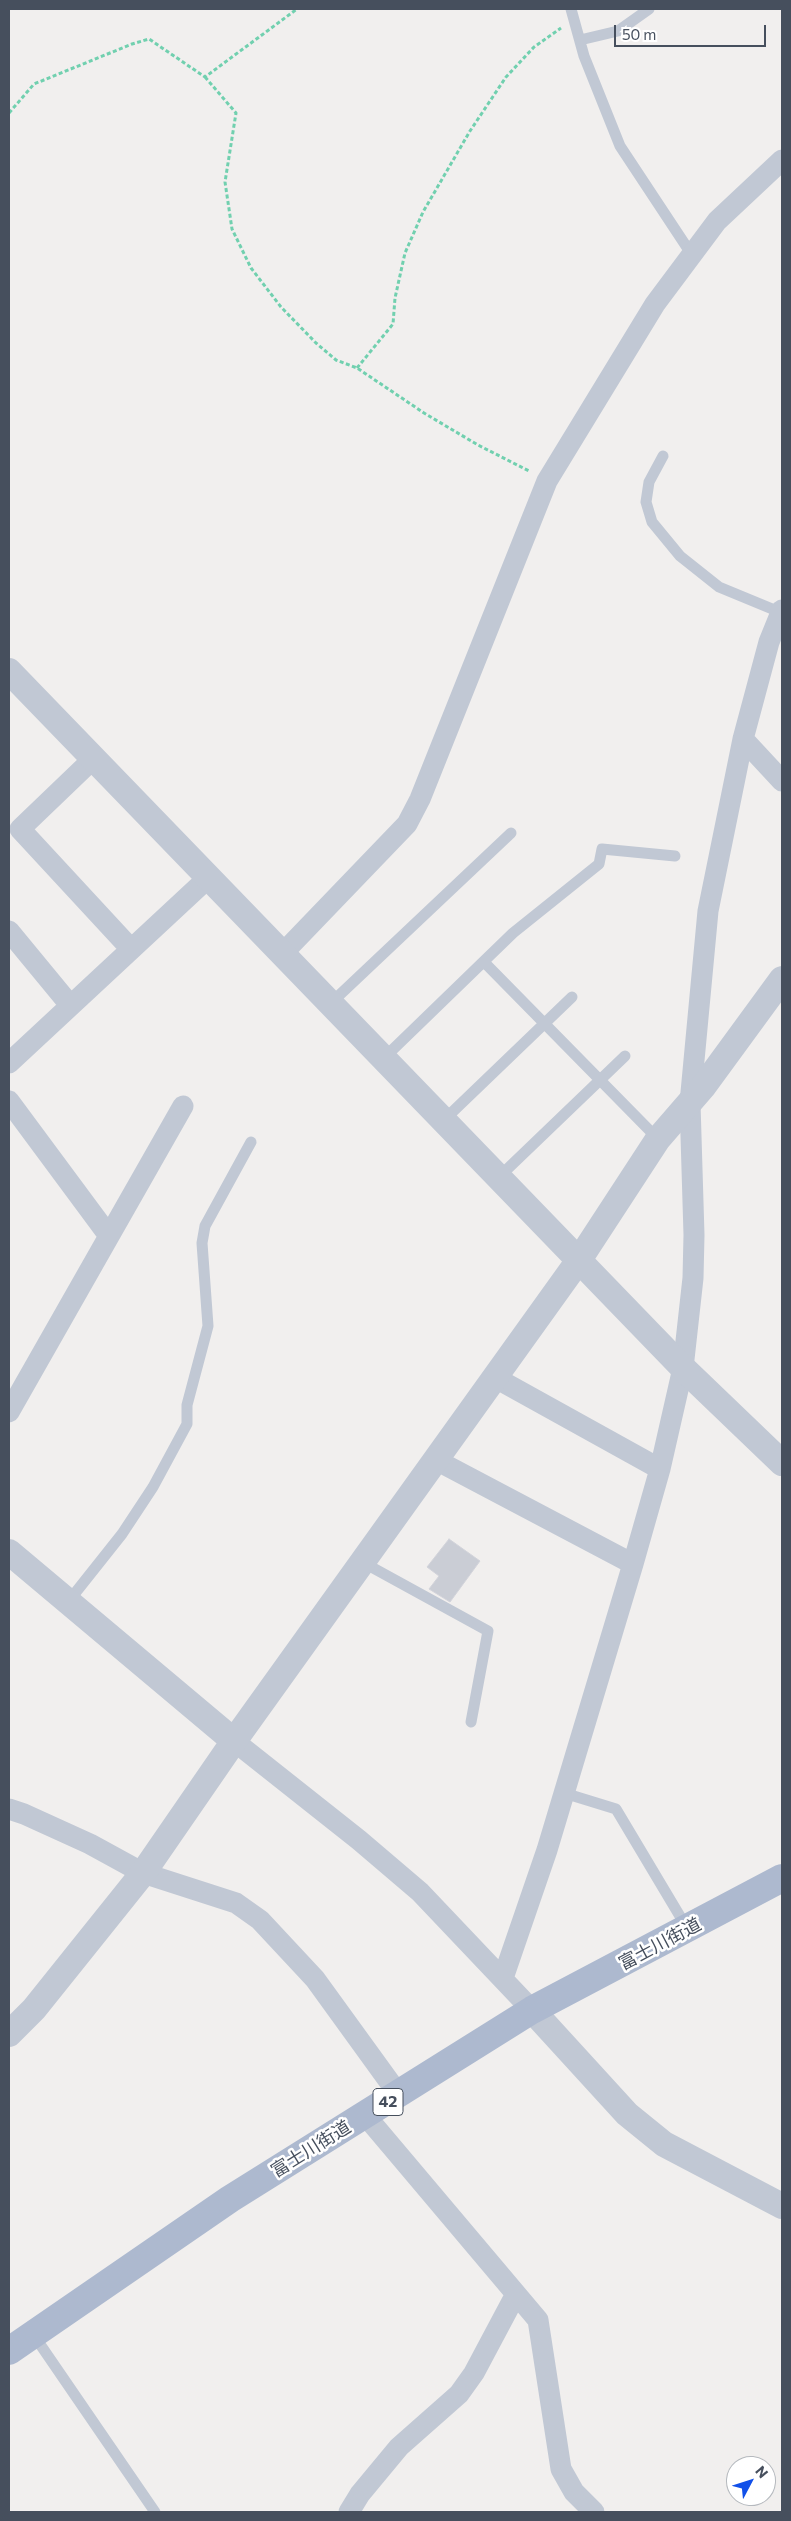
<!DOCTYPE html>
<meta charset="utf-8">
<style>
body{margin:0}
#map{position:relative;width:791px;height:2521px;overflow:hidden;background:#f1efee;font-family:Commissioner,sans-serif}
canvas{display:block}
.frame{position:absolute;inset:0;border:10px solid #464f5d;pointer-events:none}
.north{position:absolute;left:726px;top:2456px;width:50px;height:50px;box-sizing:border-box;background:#fff;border:1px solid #b5b9be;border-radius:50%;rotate:50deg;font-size:14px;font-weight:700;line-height:20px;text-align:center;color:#464f5d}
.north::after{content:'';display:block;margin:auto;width:18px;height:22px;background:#1150e9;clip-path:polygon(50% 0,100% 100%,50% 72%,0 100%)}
.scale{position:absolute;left:614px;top:25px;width:152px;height:22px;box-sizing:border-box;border:2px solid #464f5d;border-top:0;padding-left:6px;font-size:15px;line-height:18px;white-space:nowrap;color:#464f5d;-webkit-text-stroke:4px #fff;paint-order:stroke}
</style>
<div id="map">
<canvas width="791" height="2521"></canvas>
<div class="frame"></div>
<div class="north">N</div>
<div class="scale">50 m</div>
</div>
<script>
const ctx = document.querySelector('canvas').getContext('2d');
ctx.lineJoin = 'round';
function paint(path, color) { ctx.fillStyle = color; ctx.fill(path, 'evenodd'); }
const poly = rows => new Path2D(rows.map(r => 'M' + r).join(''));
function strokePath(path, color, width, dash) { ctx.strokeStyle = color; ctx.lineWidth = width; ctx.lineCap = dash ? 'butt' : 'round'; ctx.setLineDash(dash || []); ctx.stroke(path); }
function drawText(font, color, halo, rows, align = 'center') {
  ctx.font = font + ' Commissioner,"Noto Sans JP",sans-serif'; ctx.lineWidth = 5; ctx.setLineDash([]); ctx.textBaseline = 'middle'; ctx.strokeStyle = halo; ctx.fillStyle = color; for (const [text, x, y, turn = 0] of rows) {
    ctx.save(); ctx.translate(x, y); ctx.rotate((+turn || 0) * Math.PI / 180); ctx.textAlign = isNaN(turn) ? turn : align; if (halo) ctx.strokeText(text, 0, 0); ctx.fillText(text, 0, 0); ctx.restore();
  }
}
const building = poly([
 [449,1539,480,1561,450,1602,429,1589,439,1576,427,1567,449,1539]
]);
const path = poly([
 [205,77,236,113,225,182,232,229,251,268,281,307,316,343,336,360,357,368,424,413,478,445,529,471],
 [9,113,34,84,132,44,149,39,205,77,297,9],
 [357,368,393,324,395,298,405,253,423,212,470,131,506,77,534,47,561,28]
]);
const service = poly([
 [571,9,584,56,620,146,692,255],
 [580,40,618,31,649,9],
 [663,456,649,482,646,502,652,522,680,556,719,587,782,613],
 [484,962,658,1139],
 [331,1003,511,833],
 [384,1058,513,933,599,864,602,849,675,856],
 [444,1120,572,997],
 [499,1177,625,1056],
 [364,1563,488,1631,471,1722],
 [68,1602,122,1534,153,1487,187,1424,187,1405,208,1326,202,1243,205,1226,251,1142],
 [564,1793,616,1809,687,1928],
 [33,2334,155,2512]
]);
const minor = poly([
 [743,739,782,781],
 [94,758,20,829,131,949],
 [9,931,70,1005],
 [283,953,407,824,420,799,547,481,655,304,717,221,782,160],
 [9,1063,209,877],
 [9,1101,109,1236],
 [494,1377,660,1469],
 [9,1412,183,1106],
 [436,1460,633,1564],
 [234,1741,359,1840,420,1892,532,2010],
 [9,1809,24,1814,90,1844,143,1873,236,1903,260,1920,315,1979,399,2095],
 [503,1978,547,1850,633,1564,660,1469,683,1368,693,1278,694,1235,690,1103,708,911,743,739,769,642,782,610],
 [365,2115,538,2320,561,2469,574,2492,594,2512],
 [349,2512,360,2494,399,2447,459,2394,474,2373,516,2294]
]);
const tertiary = poly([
 [9,671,683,1368,782,1463],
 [9,1552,234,1741],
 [532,2010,627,2114,664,2144,782,2206],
 [9,2034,34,2009,143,1873,234,1741,579,1260,658,1139,703,1087,782,979]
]);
const primary = poly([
 [9,2351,230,2199,532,2010,782,1878]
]);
const shields = [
 [388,2102,30]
];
const shieldNames = [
 ["42",388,2102]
];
const streetNames = [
 ["富士川街道",660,1944,-28],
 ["富士川街道",311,2149,-32]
];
paint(building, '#cacdd5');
strokePath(building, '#d2d3da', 1);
strokePath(path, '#71d0af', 3, [4, 2.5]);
strokePath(service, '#c1c8d4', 11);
strokePath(minor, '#c1c8d4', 21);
strokePath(tertiary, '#c1c8d4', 26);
strokePath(primary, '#adb9cf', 28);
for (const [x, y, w] of shields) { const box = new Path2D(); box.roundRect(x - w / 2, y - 13.5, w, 27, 4); ctx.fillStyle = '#fff'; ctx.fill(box); strokePath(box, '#464f5d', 1); }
drawText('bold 16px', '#464f5d', null, shieldNames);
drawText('18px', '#464f5d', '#fff', streetNames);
</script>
